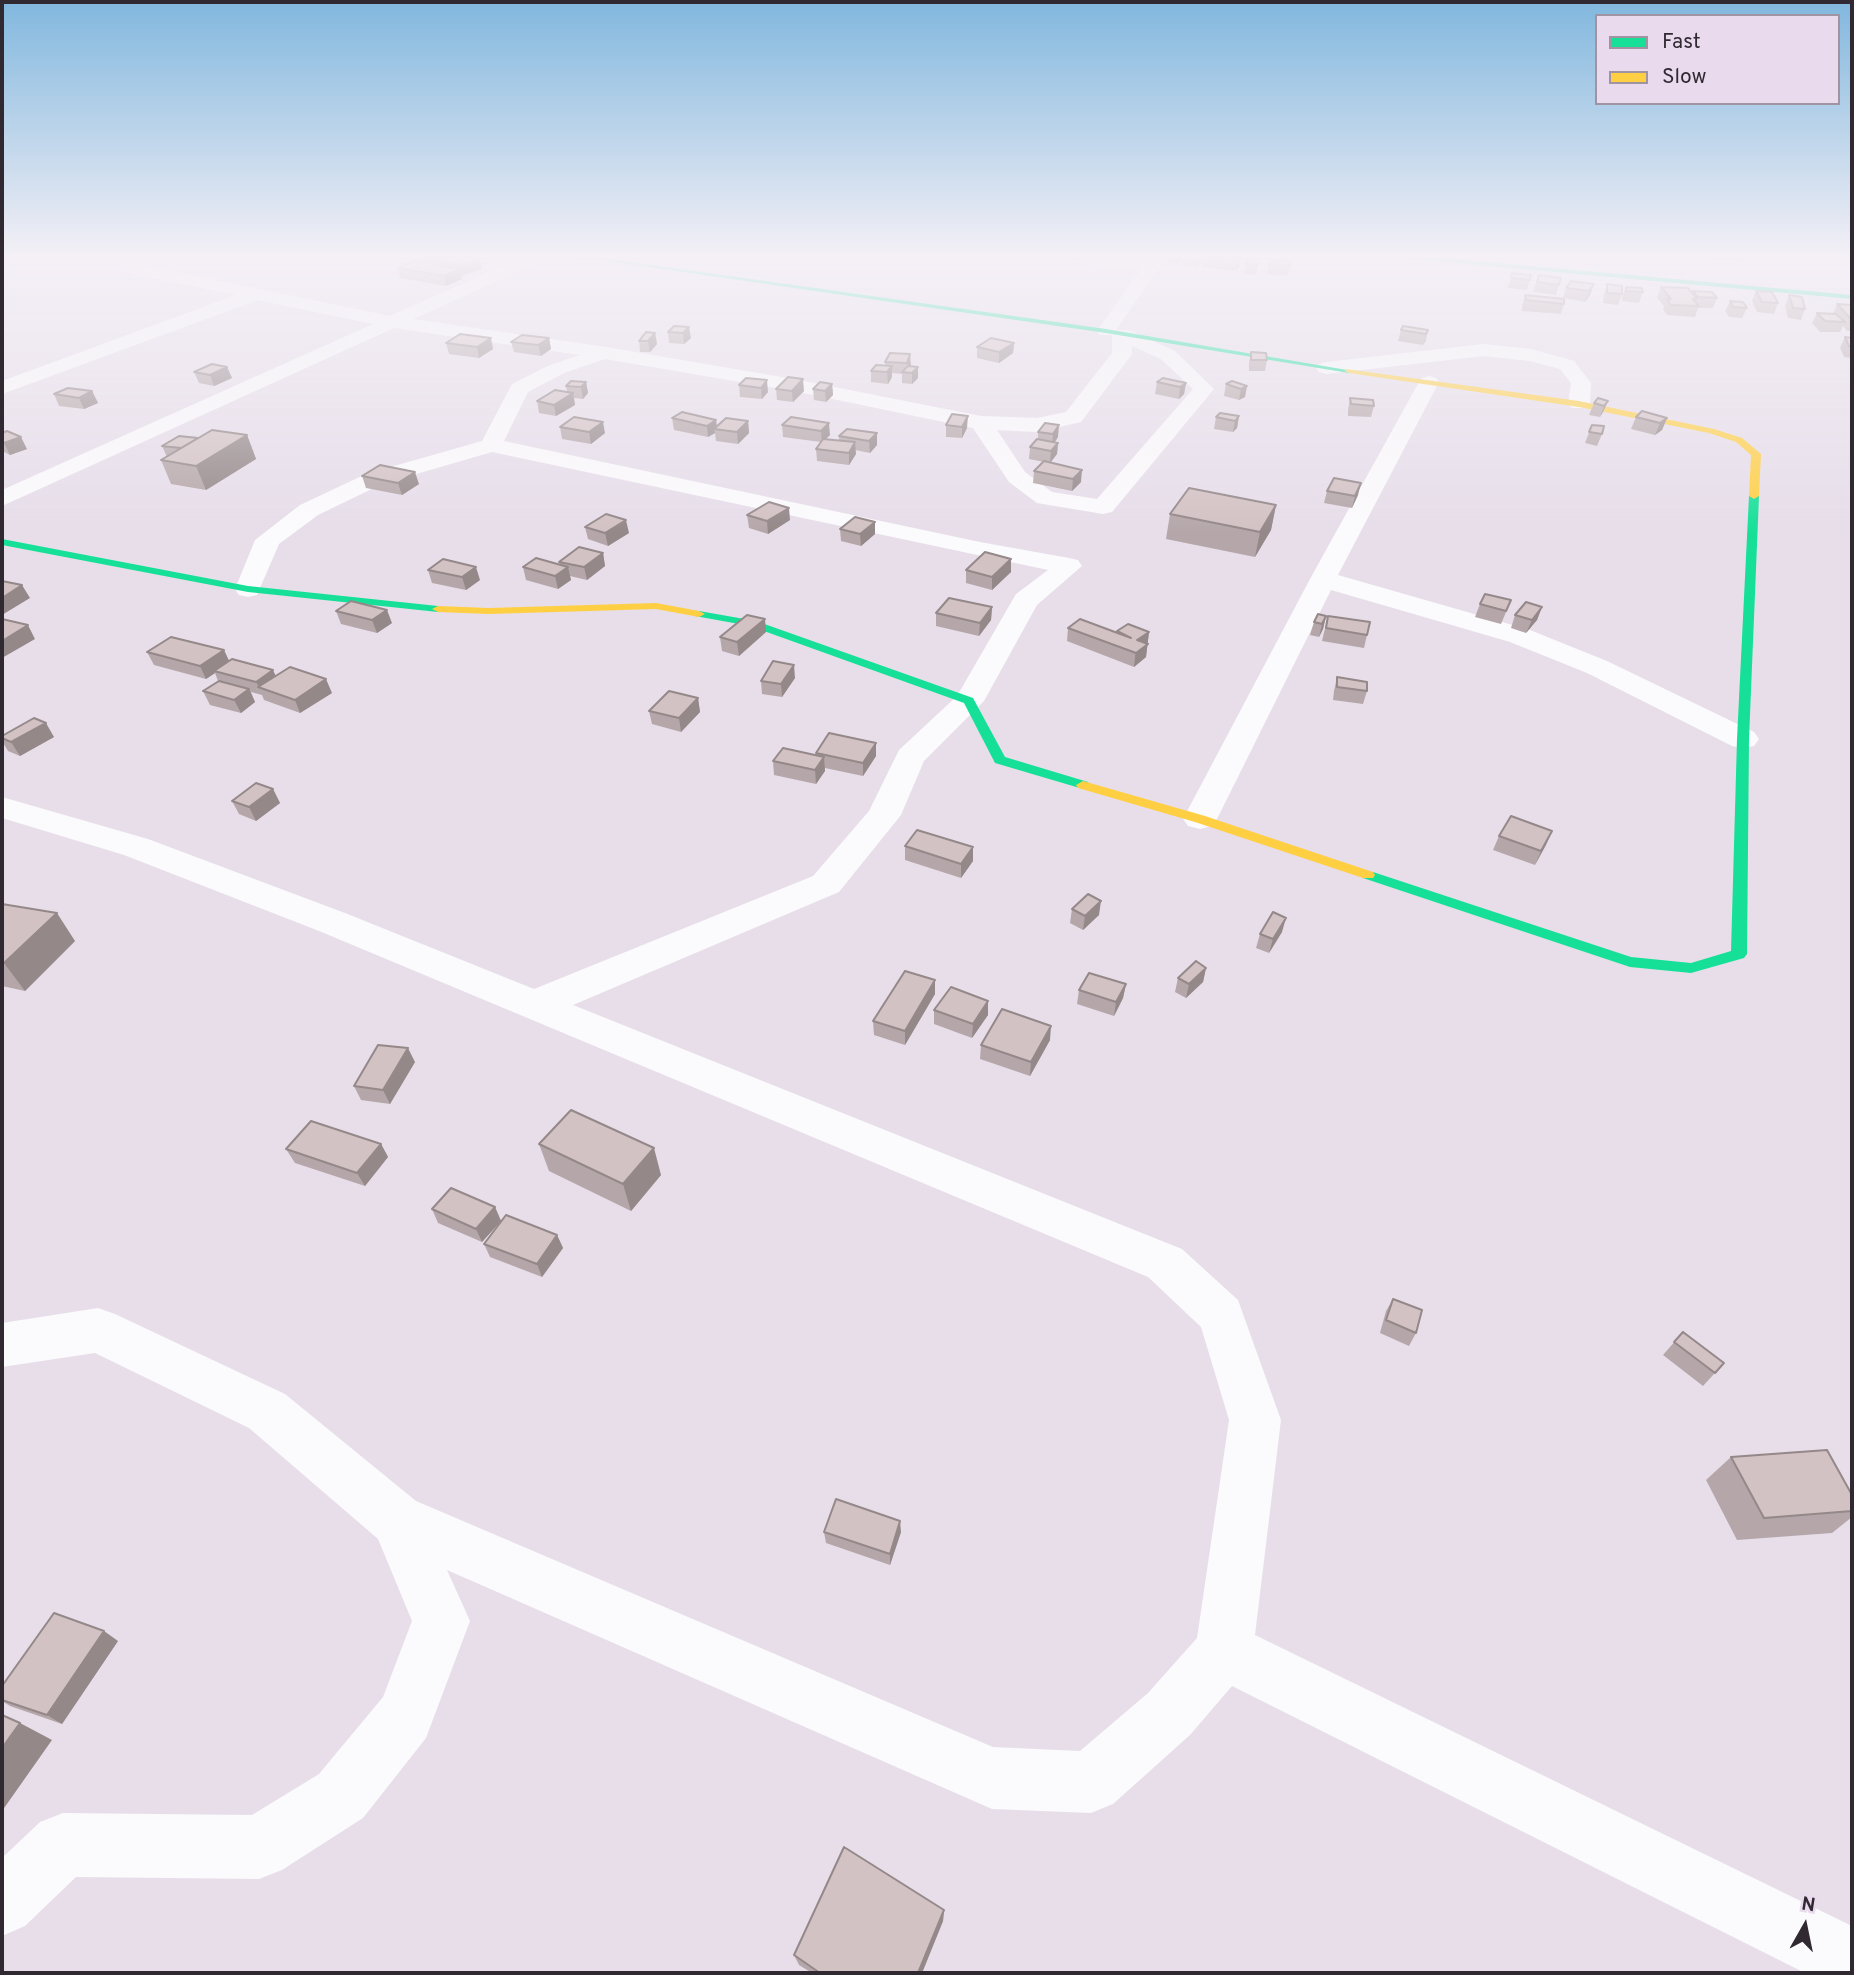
<!DOCTYPE html>
<style>
body{margin:0}
#map{position:relative;width:1854px;height:1975px;overflow:hidden;background:#e7deea;font-family:Overpass,sans-serif}
canvas{display:block}
.frame{position:absolute;inset:0;border:4px solid #302931;pointer-events:none}
.legend{position:absolute;left:1595px;top:14px;width:245px;height:91px;box-sizing:border-box;background:#eadaee;border:2px solid #a093a2;margin:0;padding:9px 12px;list-style:none;font-size:21px;color:#302931}
.legend li{display:flex;align-items:center;gap:14px;height:35px}
.legend b{width:35px;border:2px solid #a093a2}
.north{position:absolute;left:1770px;top:1891px;width:70px;height:70px;-webkit-text-stroke:5px #eadaee;paint-order:stroke;rotate:9deg;font-size:19px;font-weight:700;line-height:28px;text-align:center;color:#302931}
.north::after{content:'';display:block;margin:auto;width:24px;height:32px;background:#302931;clip-path:polygon(50% 0,100% 100%,50% 72%,0 100%)}
</style>
<div id="map">
<canvas width="1854" height="1975"></canvas>
<div class="frame"></div>
<ul class="legend">
<li><b style="height:9px;background:#16e098"></b>Fast</li>
<li><b style="height:9px;background:#ffcf43"></b>Slow</li>
</ul>
<div class="north">N</div>
</div>
<script>
const ctx = document.querySelector('canvas').getContext('2d');
ctx.lineJoin = 'round';
const poly = rows => new Path2D(rows.map(r => 'M' + r).join(''));
function paint(path, color) { ctx.fillStyle = color; ctx.fill(path, 'evenodd'); }
function strokePath(path, color, width, dash) { ctx.strokeStyle = color; ctx.lineWidth = width; ctx.lineCap = dash ? 'butt' : 'round'; ctx.setLineDash(dash || []); ctx.stroke(path); }
const street = poly([
 [120,257,136,257,142,265,390,316,522,257,543,257,541,261,413,319,606,347,799,380,981,416,1037,418,1066,412,1112,353,1112,335,1099,335,1097,331,1141,269,1073,262,1065,257,1148,259,1150,257,1166,257,1116,330,1129,330,1175,351,1214,389,1112,512,1103,514,1037,503,1009,482,973,428,799,392,605,359,564,373,528,392,504,441,980,542,1069,558,1078,560,1082,566,1037,605,984,701,924,761,901,815,839,892,573,1005,1182,1249,1238,1300,1281,1420,1255,1635,1852,1926,1852,1973,1805,1973,1232,1686,1190,1735,1113,1804,1091,1813,992,1809,447,1570,470,1621,426,1738,363,1818,282,1870,259,1879,76,1877,25,1926,2,1936,2,1858,40,1822,63,1813,252,1815,319,1774,383,1697,412,1621,378,1539,249,1428,95,1353,2,1367,2,1323,98,1308,115,1314,285,1394,416,1501,993,1747,1080,1751,1148,1693,1197,1638,1229,1420,1201,1327,1148,1277,319,931,124,855,2,818,2,797,148,839,345,913,534,989,813,876,869,811,899,750,957,696,1016,594,1048,570,492,452,382,484,318,515,279,544,257,595,248,597,239,595,235,589,255,540,300,505,366,474,482,441,512,384,550,365,580,355,394,328,2,506,2,490,373,324,258,300,2,394,2,381,236,295,130,273,120,257],
 [1132,346,1161,359,1193,389,1097,499,1052,492,1025,472,997,430,1037,432,1081,422,1132,354,1132,346],
 [1484,344,1531,349,1574,361,1591,383,1590,404,1586,408,1572,408,1568,404,1571,383,1560,369,1530,361,1484,356,1326,374,1319,372,1316,368,1319,364,1326,362,1484,344],
 [1429,376,1436,378,1439,382,1338,575,1530,630,1607,661,1754,732,1759,739,1754,746,1743,748,1732,746,1587,673,1510,642,1331,590,1217,819,1212,826,1200,829,1188,826,1183,819,1310,579,1419,382,1422,378,1429,376]
]);
const fast = poly([
 [579,257,595,257,1106,329,1353,371,1349,373,1106,333,579,257],
 [1408,257,1431,257,1852,295,1852,299,1411,259,1408,257],
 [1754,493,1759,496,1749,739,1747,954,1744,958,1691,973,1630,967,1363,878,1361,875,1363,872,1373,872,1631,957,1691,963,1731,951,1737,739,1749,496,1754,493],
 [2,539,248,586,438,606,444,609,438,612,248,592,2,545,2,539],
 [699,611,756,621,973,698,1005,757,1088,782,1090,785,1083,789,995,763,964,703,750,626,695,616,693,614,699,611]
]);
const slow = poly([
 [1346,369,1579,401,1714,429,1742,438,1761,454,1759,496,1754,499,1749,496,1751,455,1736,442,1709,433,1579,407,1349,373,1345,371,1346,369],
 [656,603,699,611,705,614,699,617,656,609,489,614,438,612,432,609,438,606,489,608,656,603],
 [1083,781,1205,816,1373,872,1375,875,1373,878,1363,878,1195,822,1078,788,1076,785,1083,781]
]);
const wall = poly([
 [424,257,482,269,461,276,462,279,446,286,400,278,398,268,425,263],
 [1107,257,1136,257,1133,260],
 [1170,257,1183,257,1178,264,1169,263],
 [1183,257,1241,257,1239,267,1236,271,1202,267,1203,261,1197,267,1182,265],
 [1712,257,1745,257,1743,262],
 [1247,258,1260,259,1256,275,1244,274],
 [1270,259,1291,261,1288,276,1267,274],
 [1512,273,1531,275,1527,290,1508,288],
 [1539,275,1561,278,1556,295,1533,292],
 [1594,284,1590,295,1585,302,1563,298,1566,288],
 [1607,284,1622,294,1618,305,1603,303,1604,294],
 [1626,287,1643,292,1639,303,1622,301,1622,297],
 [1661,287,1692,293,1693,291,1717,298,1713,308,1698,308,1695,317,1667,315,1663,309,1664,306,1657,298],
 [1756,291,1778,303,1774,314,1757,312,1752,301],
 [1525,295,1564,304,1561,314,1522,311,1522,306],
 [1789,295,1805,309,1801,320,1788,318,1785,306],
 [1730,301,1747,308,1742,318,1729,317,1725,311],
 [1837,304,1852,305,1852,331,1847,331,1843,326,1840,332,1820,332,1812,323,1817,313,1833,314],
 [674,326,691,338,684,344,669,343,668,332],
 [1401,330,1428,330,1426,341,1423,345,1398,341],
 [655,333,657,344,650,352,640,352,639,341],
 [1845,337,1852,338,1852,358,1844,357,1840,348],
 [549,338,551,349,541,356,514,352,511,342],
 [446,343,493,349,479,358,449,354],
 [1014,343,1013,353,999,363,977,358,977,347],
 [1251,352,1267,360,1265,371,1249,371,1249,363],
 [910,354,910,366,918,367,918,378,912,384,902,383,902,374,892,373,892,377,888,384,871,382,871,371,885,365,885,362],
 [227,367,232,378,214,386,199,383,194,372],
 [746,378,768,392,762,399,740,397,739,385],
 [586,382,588,393,583,399,574,398,575,405,556,416,539,413,537,401,567,392,566,386],
 [1157,382,1186,383,1184,394,1179,399,1155,394],
 [832,384,833,395,826,402,814,400,813,389],
 [1226,384,1247,386,1245,397,1239,400,1224,396],
 [776,389,804,391,793,402,777,400],
 [92,391,98,403,84,409,59,406,54,394],
 [1350,398,1374,406,1371,417,1348,416,1348,410],
 [1608,401,1603,412,1600,417,1589,415,1594,403],
 [1239,416,1237,428,1233,432,1214,429,1216,417],
 [791,417,830,435,825,439,839,441,839,436,847,429,877,445,870,453,855,450,856,454,849,465,817,461,816,449,821,442,783,437,782,425],
 [1636,417,1667,418,1662,430,1655,435,1631,429],
 [672,418,716,420,717,427,748,421,749,433,738,444,716,441,715,433,708,437,674,430],
 [1045,423,1058,437,1055,442,1058,443,1057,454,1050,463,1081,482,1072,491,1033,483,1034,471,1044,462,1029,459,1030,447,1038,439,1038,432],
 [946,425,967,428,962,438,946,437],
 [1592,425,1602,434,1597,446,1585,443],
 [2,427,5,432,27,449,10,455,2,451,4,455,2,456],
 [560,427,605,433,591,444,562,439],
 [247,435,256,459,206,490,171,484,161,460,167,457,162,446,198,438],
 [362,476,419,484,402,495,366,488],
 [1327,491,1358,495,1352,508,1324,503],
 [1276,505,1271,530,1255,557,1166,539,1170,514],
 [747,515,790,520,768,534,749,528],
 [875,522,875,534,861,546,841,541,840,529],
 [585,527,629,533,608,546,588,539],
 [603,553,605,566,587,580,570,576,571,580,558,589,526,580,523,567,560,565,559,562],
 [428,570,480,580,466,590,432,583],
 [966,570,1011,572,992,590,966,583],
 [1511,600,1501,624,1475,617,1480,604],
 [992,607,991,620,979,636,936,626,936,613],
 [1542,607,1537,620,1526,633,1511,628,1515,615],
 [336,611,392,623,377,633,341,624],
 [1326,616,1323,629,1319,637,1310,635,1314,622],
 [1328,616,1367,635,1364,648,1322,641],
 [1068,628,1117,633,1117,631,1149,632,1146,657,1134,667,1067,641],
 [766,632,739,656,722,651,720,637],
 [224,650,229,661,332,693,300,713,264,700,262,695,251,692,255,702,241,713,210,705,203,691,218,681,215,673,206,679,154,665,147,652],
 [1337,677,1367,691,1363,704,1333,700,1334,691],
 [795,678,782,697,762,694,761,681],
 [698,698,700,712,681,732,652,724,649,711],
 [2,736,54,737,20,756,8,751,2,741],
 [876,743,876,756,863,776,825,768,825,771,816,784,774,775,773,761,816,755,816,753],
 [273,789,280,803,256,821,239,814,232,801],
 [1552,831,1535,865,1493,850,1499,836],
 [905,846,973,861,961,878,905,860],
 [2,904,75,941,25,991,2,986],
 [1072,909,1099,915,1083,930,1070,923],
 [1282,932,1269,953,1256,948,1260,934],
 [1206,968,1203,982,1186,998,1175,992,1178,978],
 [935,980,935,994,905,1045,874,1035,873,1021],
 [1126,984,1123,998,1114,1016,1077,1004,1079,990],
 [934,1010,988,1015,972,1038,934,1024],
 [1050,1040,1030,1076,980,1059,981,1045],
 [415,1062,390,1104,361,1100,354,1086],
 [381,1144,388,1157,365,1186,295,1163,286,1149],
 [539,1144,661,1175,631,1211,549,1171],
 [495,1207,501,1221,482,1242,438,1223,432,1209],
 [557,1235,563,1248,542,1277,490,1257,484,1244],
 [1393,1299,1416,1333,1409,1346,1380,1333,1386,1311],
 [1683,1332,1724,1363,1703,1386,1663,1355],
 [1731,1457,1852,1495,1852,1517,1832,1533,1737,1540,1706,1480],
 [824,1532,901,1532,890,1565,826,1543],
 [118,1641,62,1724,10,1706,2,1701,2,1686],
 [944,1910,943,1921,922,1973,812,1973,799,1965,794,1955]
]);
const shadedWall = poly([
 [1179,257,1183,257,1178,264],
 [1198,257,1207,257,1204,257,1203,261,1197,267],
 [1241,257,1239,267,1236,271,1237,261],
 [480,259,482,269,461,276,459,266],
 [459,269,462,279,446,286,444,276],
 [1594,284,1590,295,1585,302,1589,291],
 [689,327,691,338,684,344,683,333],
 [655,333,657,344,650,352,648,341],
 [491,338,493,349,479,358,477,347],
 [549,338,551,349,541,356,538,345],
 [1014,343,1013,353,999,363,999,352],
 [910,354,911,365,907,374,907,363],
 [892,366,892,377,888,384,887,372],
 [227,367,232,378,214,386,210,375],
 [918,367,918,378,912,384,912,373],
 [803,379,804,391,793,402,792,391],
 [767,380,768,392,762,399,761,388],
 [586,382,588,393,583,399,581,387],
 [1186,383,1184,394,1179,399,1180,387],
 [832,384,833,395,826,402,825,391],
 [1247,386,1245,397,1239,400,1241,389],
 [92,391,98,403,84,409,79,398],
 [573,393,575,405,556,416,554,405],
 [1608,401,1603,412,1600,417,1604,406],
 [968,416,967,428,962,438,962,427],
 [1239,416,1237,428,1233,432,1235,421],
 [1667,418,1662,430,1655,435,1660,423],
 [716,420,717,430,714,429,715,433,708,437,707,426],
 [748,421,749,433,738,444,737,432],
 [603,422,605,433,591,444,589,432],
 [829,423,830,435,822,443,821,431],
 [1059,425,1058,437,1052,446,1053,434],
 [877,433,877,445,870,453,869,441],
 [247,435,256,459,206,490,196,466],
 [21,437,27,449,10,455,4,443],
 [855,442,856,454,849,465,849,453],
 [1058,443,1057,454,1050,463,1051,451],
 [1082,470,1081,482,1072,491,1073,479],
 [415,472,419,484,402,495,398,483],
 [1361,483,1358,495,1352,508,1355,496],
 [1276,505,1271,530,1255,557,1260,532],
 [789,508,790,520,768,534,767,521],
 [626,520,629,533,608,546,605,533],
 [875,522,875,534,861,546,860,534],
 [603,553,605,566,587,580,584,567],
 [1011,559,1011,572,992,590,992,577],
 [476,567,480,580,466,590,462,577],
 [568,567,571,580,558,589,555,576],
 [22,585,30,598,2,615,2,598],
 [992,607,991,620,979,636,980,623],
 [1542,607,1537,620,1526,633,1532,620],
 [387,610,392,623,377,633,372,620],
 [1326,616,1323,629,1319,637,1322,624],
 [765,619,766,632,739,656,737,642],
 [28,625,35,639,2,658,2,641],
 [1149,632,1146,657,1134,667,1137,640],
 [224,650,230,663,214,671,215,673,206,679,200,666],
 [794,665,795,678,782,697,781,684],
 [273,670,279,683,259,687,256,682],
 [326,679,332,693,300,713,295,700],
 [249,689,255,702,241,713,234,700],
 [698,698,700,712,681,732,679,718],
 [46,723,54,737,20,756,11,742],
 [876,743,876,756,863,776,863,763],
 [824,757,825,771,816,784,815,770],
 [273,789,280,803,256,821,249,807],
 [1552,831,1546,845,1535,865,1541,851],
 [973,847,973,861,961,878,961,864],
 [1101,901,1099,915,1083,930,1085,916],
 [57,913,75,941,25,991,4,963],
 [1286,918,1282,932,1269,953,1273,939],
 [1206,968,1203,982,1186,998,1189,984],
 [935,980,935,994,905,1045,905,1031],
 [1126,984,1123,998,1114,1016,1116,1002],
 [988,1001,988,1015,972,1038,973,1024],
 [1051,1026,1050,1040,1030,1076,1031,1062],
 [408,1048,415,1062,390,1104,383,1090],
 [381,1144,388,1157,365,1186,357,1173],
 [654,1148,661,1175,631,1211,623,1184],
 [495,1207,501,1221,482,1242,476,1229],
 [557,1235,563,1248,542,1277,537,1264],
 [900,1521,901,1532,890,1565,890,1554],
 [104,1631,118,1641,62,1724,47,1715],
 [20,1723,52,1740,2,1811,2,1748],
 [944,1910,943,1921,922,1973,918,1973]
]);
const building = poly([
 [424,257,472,257,480,259,459,266,424,257],
 [1204,257,1241,257,1237,261,1204,257],
 [1247,258,1260,259,1258,265,1245,264,1247,258],
 [1270,259,1291,261,1290,266,1268,264,1270,259],
 [414,261,459,269,444,276,398,268,414,261],
 [1512,273,1531,275,1530,280,1511,278,1512,273],
 [1539,275,1561,278,1559,285,1537,282,1539,275],
 [1571,281,1594,284,1589,291,1566,288,1571,281],
 [1607,284,1622,286,1622,294,1607,293,1607,284],
 [1626,287,1642,288,1643,292,1626,291,1626,287],
 [1661,287,1688,288,1697,299,1693,299,1699,306,1671,305,1667,299,1671,299,1661,287],
 [1693,291,1712,292,1717,298,1698,297,1693,291],
 [1756,291,1772,292,1778,303,1762,302,1756,291],
 [1525,295,1564,299,1564,304,1526,300,1525,295],
 [1789,295,1802,297,1805,309,1793,308,1789,295],
 [1730,301,1743,302,1747,308,1733,307,1730,301],
 [1837,304,1852,305,1852,320,1837,304],
 [1817,313,1836,314,1845,322,1825,321,1817,313],
 [674,326,689,327,683,333,668,332,674,326],
 [1403,326,1428,330,1426,334,1401,330,1403,326],
 [646,332,655,333,648,341,639,341,646,332],
 [460,334,491,338,477,347,446,343,460,334],
 [522,335,549,338,538,345,511,342,522,335],
 [1845,337,1852,338,1852,347,1849,346,1845,337],
 [991,338,1014,343,999,352,977,347,991,338],
 [1251,352,1266,353,1267,360,1251,360,1251,352],
 [890,353,910,354,907,363,885,362,890,353],
 [212,364,227,367,210,375,194,372,212,364],
 [876,365,892,366,887,372,871,371,876,365],
 [908,366,918,367,912,373,902,372,908,366],
 [788,377,803,379,792,391,776,389,788,377],
 [746,378,767,380,761,388,739,385,746,378],
 [1163,378,1186,383,1180,387,1157,382,1163,378],
 [571,381,586,382,581,387,566,386,571,381],
 [1232,381,1247,386,1241,389,1226,384,1232,381],
 [820,382,832,384,825,391,813,389,820,382],
 [68,388,92,391,79,398,54,394,68,388],
 [555,390,573,393,554,405,537,401,555,390],
 [1350,398,1373,400,1374,406,1351,404,1350,398],
 [1598,398,1608,401,1604,406,1594,403,1598,398],
 [1642,411,1667,418,1660,423,1636,417,1642,411],
 [682,412,716,420,707,426,672,418,682,412],
 [1220,413,1239,416,1235,421,1216,417,1220,413],
 [952,414,968,416,962,427,946,425,952,414],
 [574,417,603,422,589,432,560,427,574,417],
 [791,417,829,423,821,431,782,425,791,417],
 [726,418,748,421,737,432,714,429,726,418],
 [1045,423,1059,425,1053,434,1038,432,1045,423],
 [1592,425,1604,426,1602,434,1589,432,1592,425],
 [847,429,877,433,869,441,839,436,847,429],
 [212,430,247,435,196,466,161,460,212,430],
 [7,431,21,437,4,443,2,442,2,433,7,431],
 [179,436,198,438,181,448,162,446,179,436],
 [823,439,855,442,849,453,816,449,823,439],
 [1037,439,1058,443,1051,451,1030,447,1037,439],
 [1044,461,1082,470,1073,479,1034,471,1044,461],
 [380,465,415,472,398,483,362,476,380,465],
 [1334,478,1361,483,1355,496,1327,491,1334,478],
 [1189,488,1276,505,1260,532,1170,514,1189,488],
 [769,502,789,508,767,521,747,515,769,502],
 [606,514,626,520,605,533,585,527,606,514],
 [855,517,875,522,860,534,840,529,855,517],
 [579,547,603,553,584,567,559,562,579,547],
 [985,552,1011,559,992,577,966,570,985,552],
 [536,558,568,567,555,576,523,567,536,558],
 [443,559,476,567,462,577,428,570,443,559],
 [2,581,22,585,2,598,2,581],
 [1485,594,1511,600,1506,611,1480,604,1485,594],
 [949,598,992,607,980,623,936,613,949,598],
 [351,601,387,610,372,620,336,611,351,601],
 [1526,602,1542,607,1532,620,1515,615,1526,602],
 [1318,614,1326,616,1322,624,1314,622,1318,614],
 [747,615,765,619,737,642,720,637,747,615],
 [1328,616,1370,622,1367,635,1326,628,1328,616],
 [2,619,28,625,2,641,2,619],
 [1080,619,1131,638,1117,631,1128,624,1149,632,1137,640,1148,644,1136,653,1068,628,1080,619],
 [171,637,224,650,200,666,147,652,171,637],
 [232,659,273,670,256,682,214,671,232,659],
 [773,661,794,665,781,684,761,681,773,661],
 [290,667,326,679,295,700,258,687,290,667],
 [1337,677,1367,682,1367,691,1337,687,1337,677],
 [219,681,249,689,234,700,203,691,219,681],
 [669,691,698,698,679,718,649,711,669,691],
 [34,718,46,723,11,742,2,738,2,736,34,718],
 [829,733,876,743,863,763,816,753,829,733],
 [783,748,824,757,815,770,773,761,783,748],
 [256,783,273,789,249,807,232,801,256,783],
 [1511,816,1552,831,1541,851,1499,836,1511,816],
 [917,830,973,847,961,864,905,846,917,830],
 [1088,894,1101,901,1085,916,1072,909,1088,894],
 [2,904,57,913,4,963,2,963,2,904],
 [1273,912,1286,918,1273,939,1260,934,1273,912],
 [1196,961,1206,968,1189,984,1178,978,1196,961],
 [905,971,935,980,905,1031,873,1021,905,971],
 [1089,973,1126,984,1116,1002,1079,990,1089,973],
 [951,987,988,1001,973,1024,934,1010,951,987],
 [1002,1009,1051,1026,1031,1062,981,1045,1002,1009],
 [378,1045,408,1048,383,1090,354,1086,378,1045],
 [571,1110,654,1148,623,1184,539,1144,571,1110],
 [311,1121,381,1144,357,1173,286,1149,311,1121],
 [451,1188,495,1207,476,1229,432,1209,451,1188],
 [506,1215,557,1235,537,1264,484,1244,506,1215],
 [1393,1299,1422,1310,1416,1333,1386,1320,1393,1299],
 [1683,1332,1724,1363,1715,1373,1674,1342,1683,1332],
 [1827,1450,1852,1495,1852,1511,1764,1518,1731,1457,1827,1450],
 [836,1499,900,1521,890,1554,824,1532,836,1499],
 [54,1613,104,1631,47,1715,2,1700,2,1686,54,1613],
 [2,1715,20,1723,2,1748,2,1715],
 [844,1847,944,1910,918,1973,820,1973,794,1955,844,1847]
]);
paint(street, '#fbfafc');
paint(fast, '#16e098');
paint(slow, '#ffcf43');
paint(wall, '#b5a7a9');
paint(shadedWall, '#948889');
paint(building, '#d3c2c4');
strokePath(building, '#948889', 2);
const sky = ctx.createLinearGradient(0, 0, 0, 533);
sky.addColorStop(0, '#81b7de');
sky.addColorStop(0.48, '#f4f0f6');
sky.addColorStop(1, '#f4f0f600');
ctx.fillStyle = sky;
ctx.fillRect(0, 0, 1854, 533);
</script>
